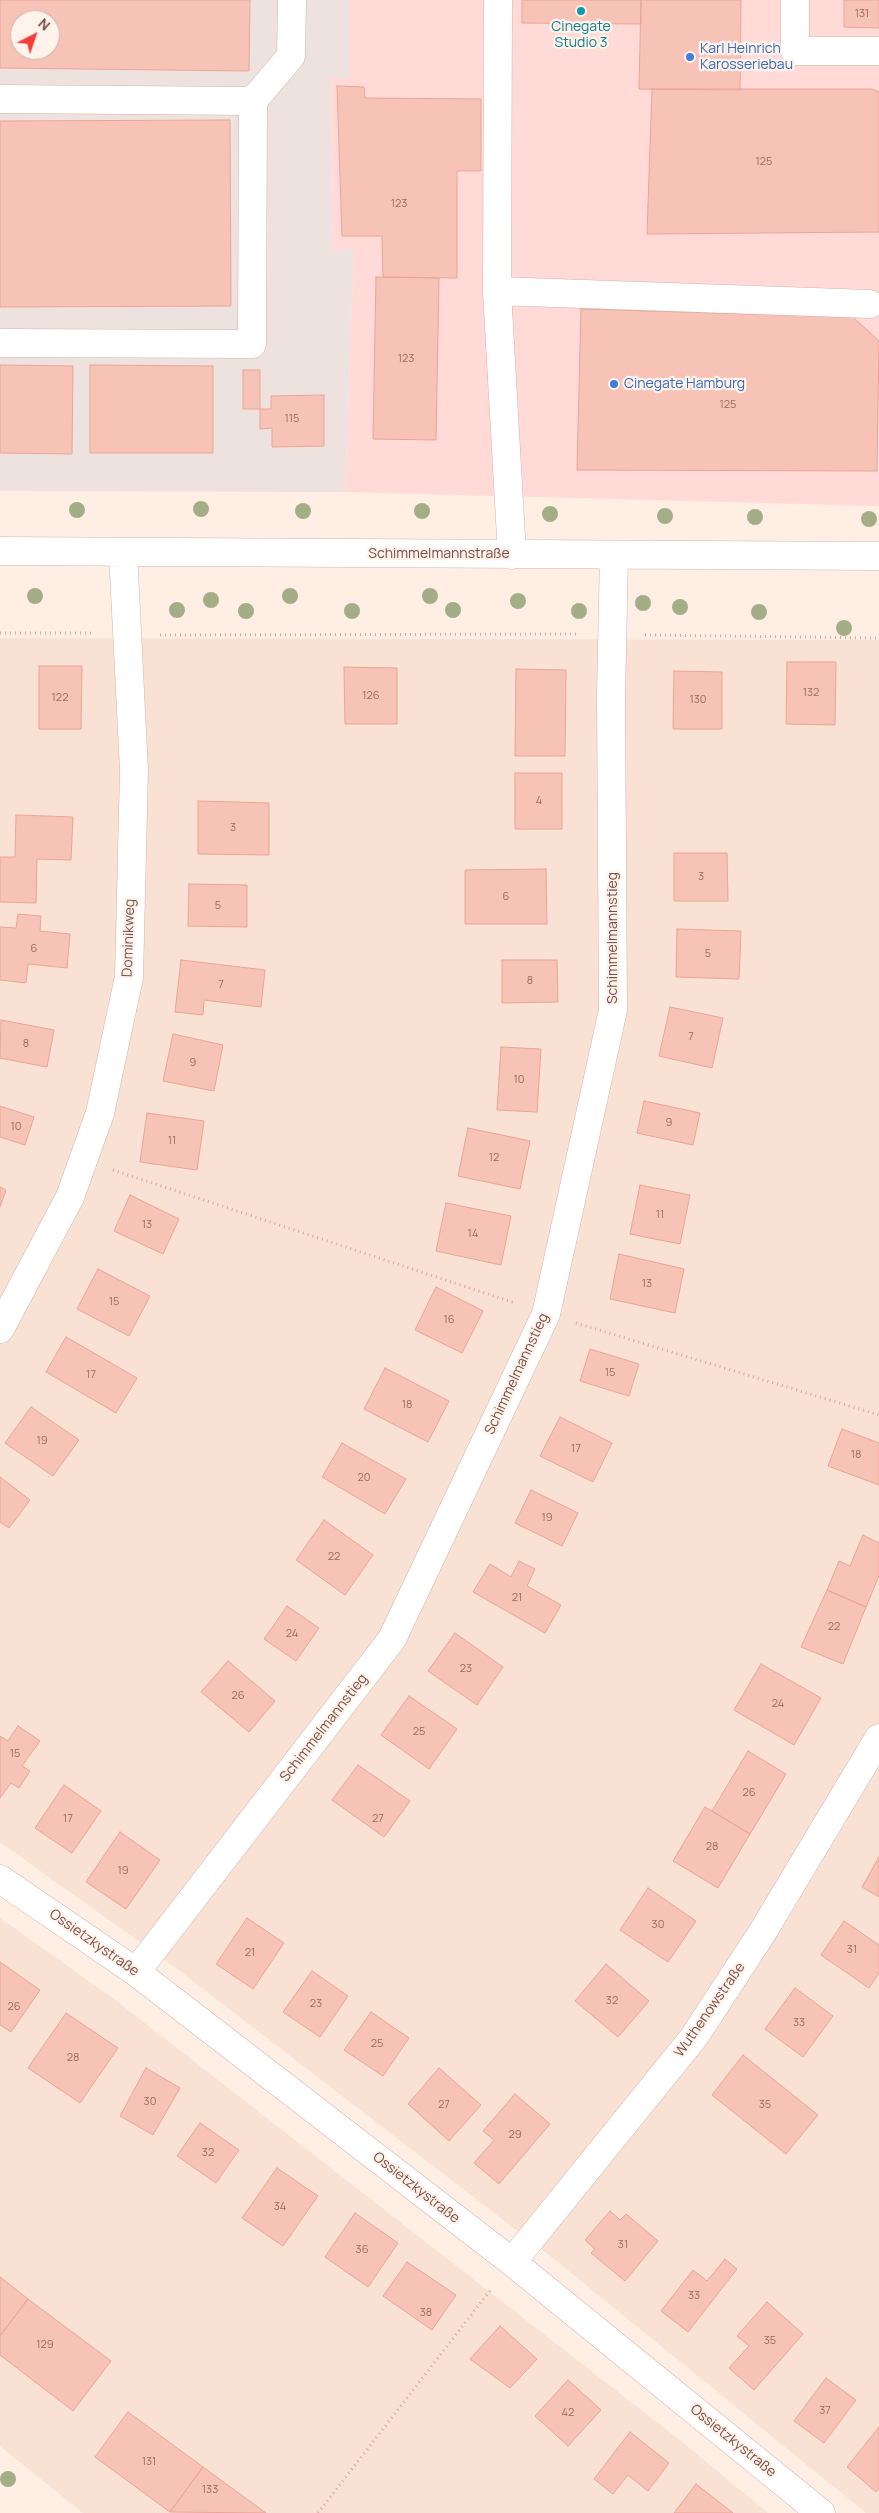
<!DOCTYPE html>
<meta charset="utf-8">
<style>
body{margin:0}
#map{position:relative;width:879px;height:2513px;overflow:hidden;background:#feeee3;font-family:Manrope,sans-serif}
canvas{display:block}
.north{position:absolute;left:10px;top:10px;width:50px;height:50px;box-sizing:border-box;background:#fff3eb;border:1px solid #c9b1a9;border-radius:50%;rotate:41deg;font-size:14px;font-weight:700;line-height:20px;text-align:center;color:#794d46}
.north::after{content:'';display:block;margin:auto;width:18px;height:22px;background:#f53e3b;clip-path:polygon(50% 0,100% 100%,50% 72%,0 100%)}
</style>
<div id="map">
<canvas width="879" height="2513"></canvas>
<div class="north">N</div>
</div>
<script>
const ctx = document.querySelector('canvas').getContext('2d');
ctx.lineJoin = 'round';
function paint(path, color) { ctx.fillStyle = color; ctx.fill(path, 'evenodd'); }
const poly = rows => new Path2D(rows.map(r => 'M' + r).join(''));
function strokePath(path, color, width, dash) { ctx.strokeStyle = color; ctx.lineWidth = width; ctx.lineCap = dash ? 'butt' : 'round'; ctx.setLineDash(dash || []); ctx.stroke(path); }
function drawText(font, color, halo, rows, align = 'center') {
  ctx.font = font + ' Manrope,sans-serif'; ctx.lineWidth = 4.5; ctx.setLineDash([]); ctx.textBaseline = 'middle'; ctx.strokeStyle = halo; ctx.fillStyle = color; for (const [text, x, y, turn = 0] of rows) {
    ctx.save(); ctx.translate(x, y); ctx.rotate((+turn || 0) * Math.PI / 180); ctx.textAlign = isNaN(turn) ? turn : align; if (halo) ctx.strokeText(text, 0, 0); ctx.fillText(text, 0, 0); ctx.restore();
  }
}
const residential = poly([
 [0,638,879,640,879,2513,866,2513,554,2259,172,1965,0,1842],
 [0,1918,114,1999,681,2441,768,2513,83,2513,0,2446]
]);
const commercial = poly([
 [349,0,879,0,879,506,345,492,354,248,332,251,330,77,349,78]
]);
const industrial = poly([
 [0,0,349,0,349,78,330,78,332,251,354,248,345,492,0,491],
 [20,20,50,20,50,50,20,50]
]);
const building = poly([
 [0,0,250,0,249,71,0,68,0,0],
 [20,20,50,20,50,50,20,50,20,20],
 [522,0,641,0,641,24,522,23,522,0],
 [641,0,741,0,740,90,639,89,641,0],
 [844,0,879,0,879,28,844,27,844,0],
 [337,86,364,87,365,98,481,99,481,171,457,171,457,278,383,277,382,236,342,236,337,86],
 [652,89,872,89,879,92,879,232,647,234,652,89],
 [230,120,231,306,0,307,0,121,230,120],
 [376,277,439,278,436,440,373,439,376,277],
 [581,309,853,317,879,341,877,471,577,470,581,309],
 [0,365,73,366,72,454,0,453,0,365],
 [90,365,213,366,213,453,90,453,90,365],
 [243,370,260,370,260,409,243,409,243,370],
 [324,395,324,446,272,447,272,428,260,429,260,409,271,409,271,396,324,395],
 [787,662,836,662,835,725,786,724,787,662],
 [39,666,82,666,81,729,39,729,39,666],
 [344,667,397,668,397,724,345,724,344,667],
 [516,669,566,670,565,756,515,756,516,669],
 [674,671,722,672,722,729,673,729,674,671],
 [515,773,562,773,562,829,515,829,515,773],
 [198,801,269,803,269,855,198,854,198,801],
 [16,815,73,817,71,860,37,859,36,903,0,902,0,857,15,857,16,815],
 [674,853,727,853,728,901,674,901,674,853],
 [546,869,547,924,465,924,465,870,546,869],
 [189,884,247,885,247,927,188,926,189,884],
 [18,914,41,916,40,931,70,934,67,968,28,964,26,983,0,980,0,927,16,928,18,914],
 [677,929,741,931,739,979,676,977,677,929],
 [181,960,265,970,261,1007,204,1000,203,1015,175,1012,181,960],
 [502,960,557,960,558,1002,502,1003,502,960],
 [670,1007,723,1018,712,1068,659,1056,670,1007],
 [1,1020,54,1030,47,1067,0,1058,1,1020],
 [173,1034,223,1045,214,1091,163,1081,173,1034],
 [501,1047,541,1049,537,1112,497,1110,501,1047],
 [644,1101,700,1113,693,1145,637,1133,644,1101],
 [0,1106,34,1117,25,1145,0,1137,0,1106],
 [147,1113,204,1121,197,1170,140,1162,147,1113],
 [468,1128,530,1141,520,1189,458,1176,468,1128],
 [640,1185,690,1195,680,1244,630,1234,640,1185],
 [0,1187,6,1190,0,1207,0,1187],
 [130,1195,179,1219,163,1254,114,1231,130,1195],
 [446,1203,511,1216,501,1265,436,1251,446,1203],
 [619,1254,684,1269,675,1313,610,1299,619,1254],
 [98,1269,150,1296,129,1336,77,1309,98,1269],
 [436,1287,483,1311,462,1353,415,1330,436,1287],
 [66,1337,137,1378,116,1413,46,1372,66,1337],
 [590,1349,639,1364,629,1396,580,1381,590,1349],
 [385,1368,449,1401,428,1442,364,1409,385,1368],
 [31,1407,79,1440,53,1476,5,1443,31,1407],
 [560,1417,612,1443,593,1482,540,1456,560,1417],
 [842,1429,879,1443,879,1485,828,1466,842,1429],
 [342,1443,406,1479,385,1514,322,1477,342,1443],
 [0,1477,30,1500,9,1528,0,1522,0,1477],
 [531,1490,578,1513,562,1546,515,1523,531,1490],
 [324,1520,373,1555,345,1595,296,1560,324,1520],
 [863,1535,879,1543,879,1576,866,1607,827,1590,839,1561,850,1566,863,1535],
 [519,1561,535,1569,527,1586,561,1605,545,1633,473,1592,490,1564,511,1577,519,1561],
 [827,1590,866,1607,843,1664,801,1647,827,1590],
 [287,1606,319,1628,296,1661,264,1639,287,1606],
 [455,1633,503,1667,477,1705,428,1671,455,1633],
 [228,1661,275,1701,249,1732,201,1692,228,1661],
 [761,1664,821,1698,794,1745,734,1710,761,1664],
 [409,1696,457,1729,429,1769,381,1735,409,1696],
 [18,1726,40,1741,22,1766,30,1771,19,1788,11,1783,0,1798,0,1736,8,1741,18,1726],
 [748,1751,786,1774,750,1834,712,1811,748,1751],
 [358,1765,410,1801,384,1837,332,1800,358,1765],
 [64,1785,101,1811,72,1853,35,1828,64,1785],
 [705,1807,750,1834,718,1888,673,1861,705,1807],
 [120,1832,160,1860,126,1909,86,1882,120,1832],
 [879,1857,879,1897,862,1887,879,1857],
 [648,1888,696,1921,668,1962,620,1930,648,1888],
 [247,1918,284,1943,253,1989,216,1964,247,1918],
 [844,1921,879,1945,879,1973,869,1988,821,1955,844,1921],
 [0,1962,40,1990,11,2032,0,2025,0,1962],
 [606,1964,649,2001,618,2037,575,2001,606,1964],
 [312,1971,348,1996,320,2037,283,2012,312,1971],
 [795,1988,833,2016,803,2057,765,2029,795,1988],
 [371,2012,409,2038,383,2076,344,2050,371,2012],
 [66,2013,118,2048,80,2103,28,2068,66,2013],
 [743,2055,818,2115,786,2154,712,2095,743,2055],
 [146,2068,180,2088,153,2135,120,2116,146,2068],
 [439,2068,481,2105,449,2141,408,2104,439,2068],
 [515,2094,550,2124,499,2184,474,2163,494,2140,483,2131,515,2094],
 [200,2123,239,2150,216,2183,177,2156,200,2123],
 [277,2168,318,2196,283,2246,242,2218,277,2168],
 [610,2211,620,2220,626,2214,658,2241,625,2281,591,2253,595,2249,585,2240,610,2211],
 [355,2213,398,2243,368,2287,325,2257,355,2213],
 [725,2259,737,2269,688,2332,661,2311,693,2270,707,2281,725,2259],
 [407,2262,456,2295,432,2330,383,2296,407,2262],
 [0,2277,28,2299,0,2336,0,2277],
 [28,2299,111,2361,73,2411,0,2355,0,2336,28,2299],
 [767,2302,803,2334,754,2390,729,2368,749,2346,737,2336,767,2302],
 [500,2326,537,2359,510,2388,470,2359,500,2326],
 [826,2378,856,2400,824,2443,794,2421,826,2378],
 [568,2380,601,2410,568,2446,535,2416,568,2380],
 [128,2412,203,2467,170,2512,95,2457,128,2412],
 [879,2427,879,2488,876,2492,847,2467,879,2427],
 [630,2432,669,2463,648,2491,628,2475,613,2494,594,2479,630,2432],
 [203,2467,266,2513,170,2512,203,2467],
 [696,2484,733,2513,674,2513,696,2484]
]);
const path = poly([
 [0,633,94,633],
 [160,635,579,634],
 [645,635,879,638],
 [113,1170,515,1303],
 [576,1323,879,1415],
 [318,2513,492,2288]
]);
const minor = poly([
 [498,0,497,291,512,555],
 [795,0,795,51,879,51],
 [0,99,253,101,252,344,0,343],
 [253,101,291,56,292,0],
 [497,291,870,304],
 [0,551,879,556],
 [0,1329,70,1197,100,1113,129,977,134,770,123,552],
 [0,1879,136,1972,512,2262,821,2513],
 [136,1972,392,1639,546,1314,613,1010,611,696,614,555],
 [512,2262,694,2037,762,1933,879,1738]
]);
const trees = [
 [201,509],
 [77,510],
 [303,511],
 [422,511],
 [550,514],
 [665,516],
 [755,517],
 [869,519],
 [35,596],
 [290,596],
 [430,596],
 [211,600],
 [518,601],
 [643,603],
 [680,607],
 [177,610],
 [453,610],
 [246,611],
 [352,611],
 [579,611],
 [759,612],
 [844,628],
 [8,2479]
];
const markers = [
 [581,11,5,"#0f9aa8"],
 [690,57,5,"#3f7fe0"],
 [614,384,5,"#3f7fe0"]
];
const numberNames = [
 ["131",862,14],
 ["125",764,162],
 ["123",399,204],
 ["123",406,359],
 ["125",728,405],
 ["115",292,419],
 ["132",811,693],
 ["126",371,696],
 ["122",60,698],
 ["130",698,700],
 ["4",539,801],
 ["3",233,828],
 ["3",701,877],
 ["6",506,897],
 ["5",218,906],
 ["6",34,949],
 ["5",708,954],
 ["8",530,981],
 ["7",221,985],
 ["7",691,1037],
 ["8",26,1044],
 ["9",193,1063],
 ["10",519,1080],
 ["9",669,1123],
 ["10",16,1127],
 ["11",172,1141],
 ["12",494,1158],
 ["11",660,1215],
 ["13",147,1225],
 ["14",473,1234],
 ["13",647,1284],
 ["15",114,1302],
 ["16",449,1320],
 ["15",610,1373],
 ["17",91,1375],
 ["18",407,1405],
 ["19",42,1441],
 ["17",576,1449],
 ["18",856,1455],
 ["20",364,1478],
 ["19",547,1518],
 ["22",334,1557],
 ["21",517,1598],
 ["22",834,1627],
 ["24",292,1634],
 ["23",466,1669],
 ["26",238,1696],
 ["24",778,1704],
 ["25",419,1732],
 ["15",15,1754],
 ["26",749,1793],
 ["17",68,1819],
 ["27",378,1819],
 ["28",712,1847],
 ["19",123,1871],
 ["30",658,1925],
 ["31",852,1950],
 ["21",250,1953],
 ["32",612,2001],
 ["23",316,2004],
 ["26",14,2007],
 ["33",799,2023],
 ["25",377,2044],
 ["28",73,2058],
 ["30",150,2102],
 ["27",444,2105],
 ["35",765,2105],
 ["29",515,2135],
 ["32",208,2153],
 ["34",280,2207],
 ["31",623,2245],
 ["36",362,2250],
 ["33",694,2296],
 ["38",426,2313],
 ["35",770,2341],
 ["129",45,2345],
 ["37",825,2411],
 ["42",568,2413],
 ["131",149,2462],
 ["133",210,2490]
];
const cultureNames = [
 ["Cinegate",581,27],
 ["Studio 3",581,43]
];
const shopNames = [
 ["Karl Heinrich",700,49],
 ["Karosseriebau",700,65],
 ["Cinegate Hamburg",624,384]
];
const streetNames = [
 ["Schimmelmannstraße",439,554],
 ["Dominikweg",129,938,-88],
 ["Schimmelmannstieg",613,938,-90],
 ["Schimmelmannstieg",517,1374,-65],
 ["Schimmelmannstieg",324,1728,-52],
 ["Ossietzkystraße",94,1943,35],
 ["Wuthenowstraße",710,2010,-55],
 ["Ossietzkystraße",416,2188,38],
 ["Ossietzkystraße",733,2441,39]
];
paint(residential, '#f9e1d3');
paint(commercial, '#ffdad6');
paint(industrial, '#ede2de');
paint(building, '#f7c3b7');
strokePath(building, '#eba596', 1);
strokePath(minor, '#d3b4aa', 29);
strokePath(path, '#dca69a', 3, [1, 4]);
strokePath(minor, '#fff', 28);
ctx.fillStyle = '#a4ae86';
for (const [x, y] of trees) { ctx.beginPath(); ctx.arc(x, y, 8, 0, 2 * Math.PI); ctx.fill(); }
for (const [x, y, r, color] of markers) { const dot = new Path2D(); dot.arc(x, y, r, 0, 2 * Math.PI); ctx.fillStyle = color; ctx.fill(dot); strokePath(dot, '#fff3eb', 2); }
drawText('11px', '#986a62', null, numberNames);
drawText('14px', '#0d838f', '#fff3eb', cultureNames);
drawText('14px', '#366cbe', '#fff3eb', shopNames, 'left');
drawText('14px', '#794d46', '#fff3eb', streetNames);
</script>
